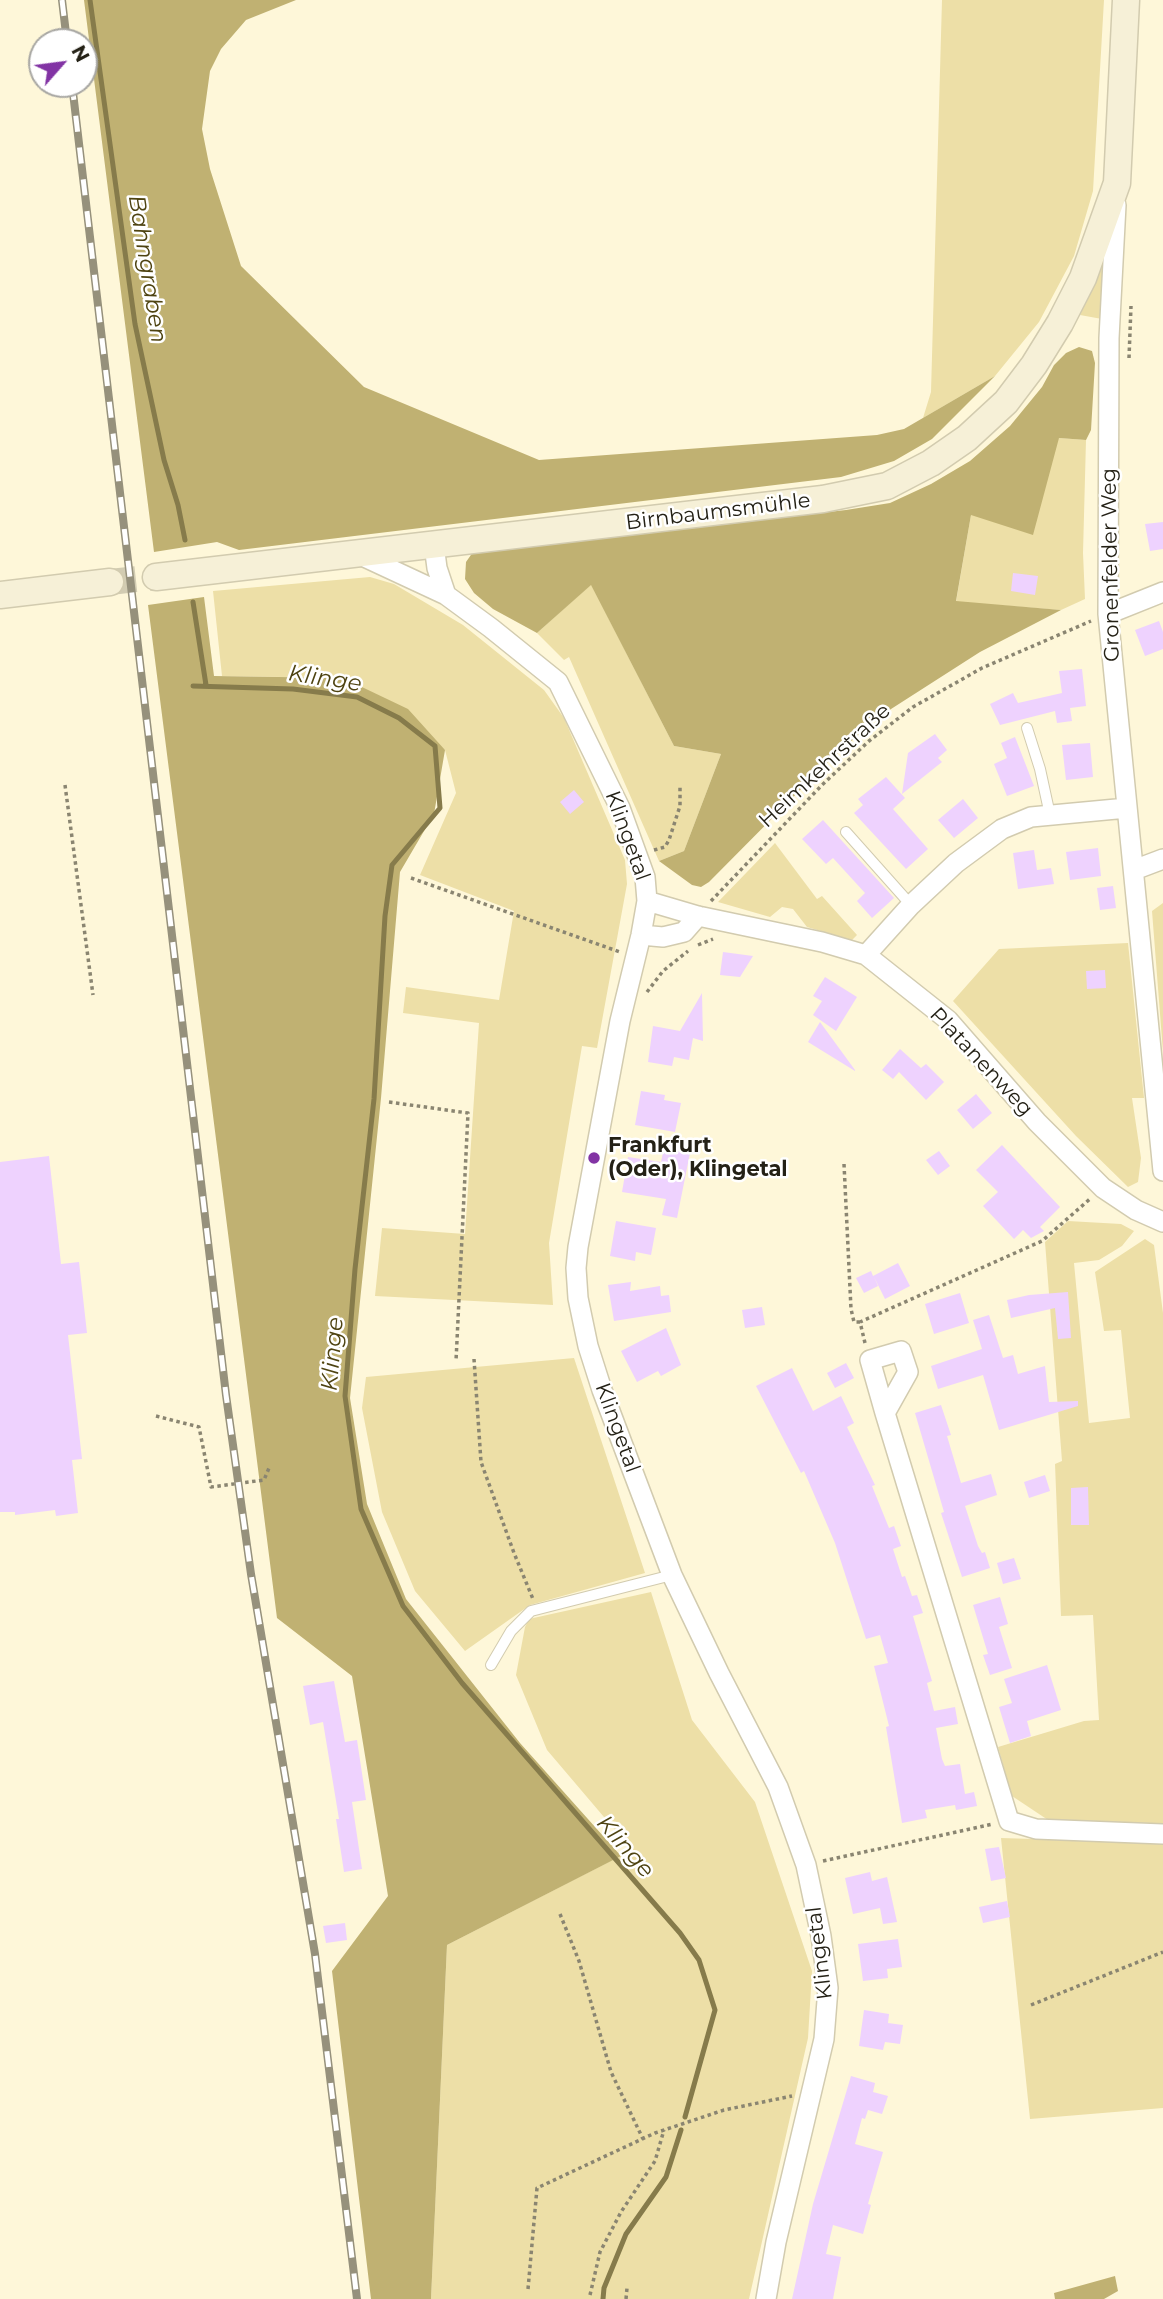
<!DOCTYPE html>
<meta charset="utf-8">
<style>
body{margin:0}
#map{position:relative;width:1163px;height:2299px;overflow:hidden;background:#fef7d9;font-family:Montserrat,sans-serif}
canvas{display:block}
.north{position:absolute;left:28px;top:28px;width:70px;height:70px;box-sizing:border-box;background:#fff;border:2px solid #a7a6a2;border-radius:50%;rotate:62deg;font-size:19px;font-weight:700;line-height:28px;text-align:center;color:#242116}
.north::after{content:'';display:block;margin:auto;width:24px;height:32px;background:#8233a4;clip-path:polygon(50% 0,100% 100%,50% 72%,0 100%)}
</style>
<div id="map">
<canvas width="1163" height="2299"></canvas>
<div class="north">N</div>
</div>
<script>
const ctx = document.querySelector('canvas').getContext('2d');
ctx.lineJoin = 'round';
function paint(path, color) { ctx.fillStyle = color; ctx.fill(path, 'evenodd'); }
const poly = rows => new Path2D(rows.map(r => 'M' + r).join(''));
function strokePath(path, color, width, dash) { ctx.strokeStyle = color; ctx.lineWidth = width; ctx.lineCap = dash ? 'butt' : 'round'; ctx.setLineDash(dash || []); ctx.stroke(path); }
function drawText(font, color, halo, rows, align = 'center') {
  ctx.font = font + ' Montserrat,sans-serif'; ctx.lineWidth = 5; ctx.setLineDash([]); ctx.textBaseline = 'middle'; ctx.strokeStyle = halo; ctx.fillStyle = color; for (const [text, x, y, turn = 0] of rows) {
    ctx.save(); ctx.translate(x, y); ctx.rotate((+turn || 0) * Math.PI / 180); ctx.textAlign = isNaN(turn) ? turn : align; if (halo) ctx.strokeText(text, 0, 0); ctx.fillText(text, 0, 0); ctx.restore();
  }
}
const green = poly([
 [942,0,1104,0,1093,191,1074,256,1039,322,995,376,923,418,931,392],
 [1102,261,1107,262,1102,319,1080,315],
 [1059,438,1086,440,1083,553,1085,599,1061,610,956,602,971,515],
 [370,577,394,584,463,625,544,690,564,718,625,860,627,884,597,1048,582,1046,549,1243,553,1305,375,1296,382,1228,465,1234,479,1023,403,1013,406,987,499,1000,514,911,420,875,456,793,445,750,343,678,222,676,213,591],
 [591,584,674,746,721,754,684,851,659,861,569,657,564,660,537,633],
 [775,843,817,899,822,896,857,935,852,940,807,927,793,909,782,907,770,917,718,902],
 [1163,903,1163,1052,1152,911],
 [1128,943,1144,1098,1132,1098,1141,1158,1138,1182,1128,1187,1076,1136,953,1001,999,949],
 [1068,1221,1121,1224,1134,1231,1122,1246,1099,1260,1074,1263,1089,1423,1130,1418,1121,1330,1104,1331,1095,1272,1145,1239,1154,1245,1163,1313,1163,1824,1051,1822,1012,1796,998,1747,1084,1721,1099,1720,1093,1615,1061,1616,1055,1464,1062,1461,1045,1242],
 [574,1358,645,1573,530,1605,465,1651,415,1591,382,1512,362,1408,366,1377],
 [651,1592,692,1720,755,1802,812,1971,808,2038,749,2299,431,2299,447,1945,632,1850,547,1750,516,1675,525,1627,529,1619],
 [1001,1838,1163,1843,1163,2108,1030,2119]
]);
const forest = poly([
 [84,0,296,0,246,20,221,49,210,71,202,129,210,169,241,266,364,387,539,460,877,435,904,429,995,376,932,439,894,461,841,477,239,550,217,542,154,552],
 [1079,347,1092,351,1095,363,1091,430,1086,440,1059,438,1033,535,971,515,956,601,1061,610,980,652,877,718,826,764,709,882,701,887,692,885,659,861,684,851,721,754,674,746,591,585,537,633,493,609,474,593,465,579,466,562,473,552,846,510,890,503,931,484,970,461,1010,426,1042,387,1054,365,1066,353],
 [204,597,214,676,343,678,408,709,445,750,434,814,400,872,381,1098,350,1398,367,1504,406,1599,520,1743,621,1856,447,1945,431,2299,371,2299,332,1971,388,1896,352,1676,277,1618,148,605],
 [1115,2276,1118,2291,1104,2299,1055,2299,1054,2293]
]);
const stream = poly([
 [90,0,135,324,164,460,178,505,185,540],
 [193,602,206,685],
 [193,686,293,689,357,697,399,718,435,746,440,808,392,865,385,916,374,1099,355,1269,345,1396,361,1509,403,1606,462,1683,680,1933,699,1960,715,2010,685,2117],
 [603,2299,604,2288,626,2234,666,2177,681,2130]
]);
const building = poly([
 [1163,522,1163,549,1150,551,1145,524],
 [1013,573,1038,576,1035,595,1011,591],
 [1159,621,1163,632,1163,649,1145,656,1135,630],
 [1082,669,1086,706,1070,708,1072,721,1057,723,1055,711,1000,725,990,704,1013,693,1018,703,1062,693,1059,671],
 [935,734,947,750,938,758,942,762,902,794,908,753],
 [1015,737,1034,786,1007,796,994,764,1007,758,1001,743],
 [1090,743,1093,777,1066,780,1062,745],
 [886,777,905,798,893,809,928,849,906,869,854,813,863,805,858,799],
 [574,790,584,802,570,814,560,802],
 [963,799,978,818,954,838,938,820],
 [823,820,894,898,872,918,857,901,865,893,833,858,826,864,802,839],
 [1098,848,1101,876,1070,880,1066,852],
 [1034,850,1037,870,1051,868,1054,884,1018,889,1013,853],
 [1113,886,1116,908,1100,910,1097,888],
 [723,952,753,956,740,977,720,975],
 [1105,970,1106,988,1087,989,1086,971],
 [825,977,857,997,836,1031,813,1015,822,1001,813,996],
 [702,993,703,1041,693,1038,689,1060,674,1057,672,1066,648,1062,653,1026,680,1031],
 [820,1022,855,1070,855,1071,808,1042],
 [900,1049,921,1068,926,1064,944,1082,926,1100,899,1072,893,1079,882,1070],
 [641,1091,665,1095,664,1100,681,1103,675,1132,635,1125],
 [976,1094,992,1113,973,1129,957,1110],
 [666,1138,680,1141,678,1151,690,1153,677,1218,662,1215,666,1199,622,1192,628,1157,661,1162],
 [1002,1145,1060,1207,1040,1227,1044,1231,1031,1238,1023,1230,1014,1239,983,1206,998,1192,976,1170],
 [939,1151,950,1166,938,1175,926,1160],
 [49,1156,61,1264,79,1262,87,1333,68,1335,82,1459,72,1460,78,1513,56,1516,55,1510,15,1515,15,1512,0,1512,0,1162],
 [616,1221,656,1228,651,1255,636,1252,635,1261,610,1256],
 [898,1263,910,1286,885,1299,874,1277,878,1286,864,1293,856,1278,871,1271,873,1276],
 [631,1282,630,1291,660,1286,661,1296,669,1295,671,1312,614,1321,608,1285],
 [1068,1292,1071,1338,1058,1339,1055,1308,1011,1318,1007,1300,1029,1295],
 [960,1293,969,1323,934,1334,925,1304],
 [762,1307,765,1325,745,1328,742,1310],
 [989,1315,1003,1358,1013,1355,1018,1374,1045,1366,1049,1402,1078,1401,1078,1406,999,1430,983,1375,938,1389,931,1366,982,1349,973,1320],
 [666,1328,681,1365,661,1376,658,1371,637,1382,621,1351],
 [846,1363,854,1378,835,1388,827,1373],
 [792,1368,813,1411,841,1396,854,1423,847,1427,875,1485,872,1486,889,1528,894,1526,901,1546,893,1549,902,1577,905,1576,912,1596,917,1595,923,1613,913,1616,932,1681,927,1683,934,1711,955,1707,958,1724,936,1728,942,1759,945,1766,960,1764,965,1794,974,1792,977,1806,956,1810,955,1805,925,1810,927,1818,902,1823,886,1727,889,1726,874,1666,888,1663,880,1635,866,1639,835,1543,804,1471,801,1473,756,1386],
 [941,1405,951,1435,947,1436,961,1483,991,1474,997,1495,965,1506,978,1546,982,1553,985,1552,990,1568,962,1577,941,1513,944,1512,915,1413],
 [1045,1475,1050,1491,1029,1498,1024,1482],
 [1088,1487,1089,1525,1071,1525,1071,1488],
 [1014,1558,1021,1579,1003,1584,997,1563],
 [1000,1597,1008,1624,999,1627,1012,1668,990,1675,983,1655,988,1654,973,1605],
 [1047,1665,1061,1710,1027,1721,1031,1736,1010,1743,999,1707,1012,1703,1004,1679],
 [334,1681,345,1742,357,1740,366,1800,352,1802,362,1869,344,1872,336,1819,339,1819,323,1722,310,1725,303,1686],
 [999,1847,1006,1878,991,1881,985,1849],
 [870,1872,872,1881,887,1877,897,1922,883,1924,880,1908,853,1914,845,1878],
 [1007,1901,1010,1917,983,1923,979,1907],
 [345,1923,347,1940,326,1943,323,1926],
 [898,1939,902,1967,887,1969,888,1978,863,1981,858,1944],
 [864,2010,889,2014,888,2023,903,2025,900,2044,885,2042,883,2050,859,2046],
 [851,2076,875,2083,873,2092,888,2096,882,2114,868,2110,865,2119,862,2118,855,2144,883,2152,868,2204,871,2205,863,2234,833,2225,826,2254,841,2257,833,2299,792,2299,813,2204]
]);
const secondaryTunnel = poly([
 [110,582,156,577]
]);
const path = poly([
 [1129,358,1131,306],
 [65,785,93,995],
 [654,850,665,847,669,840,680,806,680,786],
 [411,878,620,952],
 [711,901,822,785,869,741,913,707,982,668,1091,621],
 [698,945,713,939],
 [647,992,663,971,688,951],
 [389,1102,468,1113,456,1361],
 [844,1164,851,1309,854,1322,860,1322],
 [865,1343,860,1322,1042,1241,1091,1198],
 [474,1359,481,1462,514,1553,533,1599],
 [156,1416,199,1427,211,1487,264,1480,269,1468],
 [823,1861,993,1824],
 [560,1914,579,1961,611,2072,643,2139],
 [1031,2005,1163,1952],
 [528,2289,537,2188,655,2133,724,2110,792,2096],
 [590,2295,600,2252,621,2212,655,2161,664,2130],
 [626,2299,627,2288]
]);
const lane = poly([
 [1027,728,1040,769,1050,815],
 [846,832,911,905],
 [491,1665,511,1631,531,1611,672,1575]
]);
const street = poly([
 [1116,205,1109,338,1108,614,1163,1171],
 [434,545,437,568,446,595],
 [358,554,446,595,491,628,558,682,620,808,645,877,647,901,641,935,620,1021,578,1247,576,1268,578,1298,588,1346,602,1390,672,1575,719,1673,778,1787,806,1865,821,1936,828,1988,824,2039,776,2242,766,2299],
 [1108,614,1163,592],
 [1134,870,1163,859],
 [647,901,698,916,822,942,866,955,948,1020,1037,1122,1103,1188,1136,1210,1163,1222],
 [641,935,663,937,684,932,698,916],
 [866,955,911,905,956,863,1002,829,1031,817,1127,808],
 [885,1413,908,1372,901,1351,870,1360,885,1413,1009,1821,1036,1829,1163,1834]
]);
const secondary = poly([
 [156,577,823,499,887,486,931,463,967,438,1006,402,1034,365,1060,323,1083,278,1117,183,1126,0],
 [0,595,110,582]
]);
const rail = poly([
 [62,0,67,42],
 [72,84,226,1395,251,1574,315,1954,357,2299]
]);
const markers = [
 [594,1158,7,"#8233a4"]
];
const streetNames = [
 ["Birnbaumsmühle",718,512,-7],
 ["Gronenfelder Weg",1111,565,-91],
 ["Heimkehrstraße",825,766,-43],
 ["Klingetal",627,836,70],
 ["Platanenweg",981,1062,47],
 ["Klingetal",617,1428,70],
 ["Klingetal",820,1953,-97]
];
const poiNames = [
 ["Frankfurt",608,1146],
 ["(Oder), Klingetal",608,1170]
];
const waterNames = [
 ["Bahngraben",147,269,81],
 ["Klinge",325,679,9],
 ["Klinge",333,1354,-85],
 ["Klinge",625,1847,49]
];
paint(green, '#eddfa7');
paint(forest, '#c0b172');
strokePath(stream, '#867b4b', 5);
paint(building, '#eed2fe');
strokePath(secondaryTunnel, '#d2ccb2', 26, [26, 13]);
strokePath(lane, '#d2cbaf', 12);
strokePath(street, '#d2cbaf', 22);
strokePath(secondary, '#d2cbaf', 29);
strokePath(path, '#8a8571', 3.5, [3.5, 3.5]);
strokePath(lane, '#fff', 10);
strokePath(street, '#fff', 19);
strokePath(secondary, '#f6f0d7', 26);
strokePath(rail, '#96917c', 8);
strokePath(rail, '#fff', 5, [16]);
for (const [x, y, r, color] of markers) { const dot = new Path2D(); dot.arc(x, y, r, 0, 2 * Math.PI); ctx.fillStyle = color; ctx.fill(dot); strokePath(dot, '#fff', 2.5); }
drawText('21px', '#242116', '#fff', streetNames);
drawText('bold 21px', '#242116', '#fff', poiNames, 'left');
drawText('italic 23px', '#4e4311', '#fff', waterNames);
</script>
